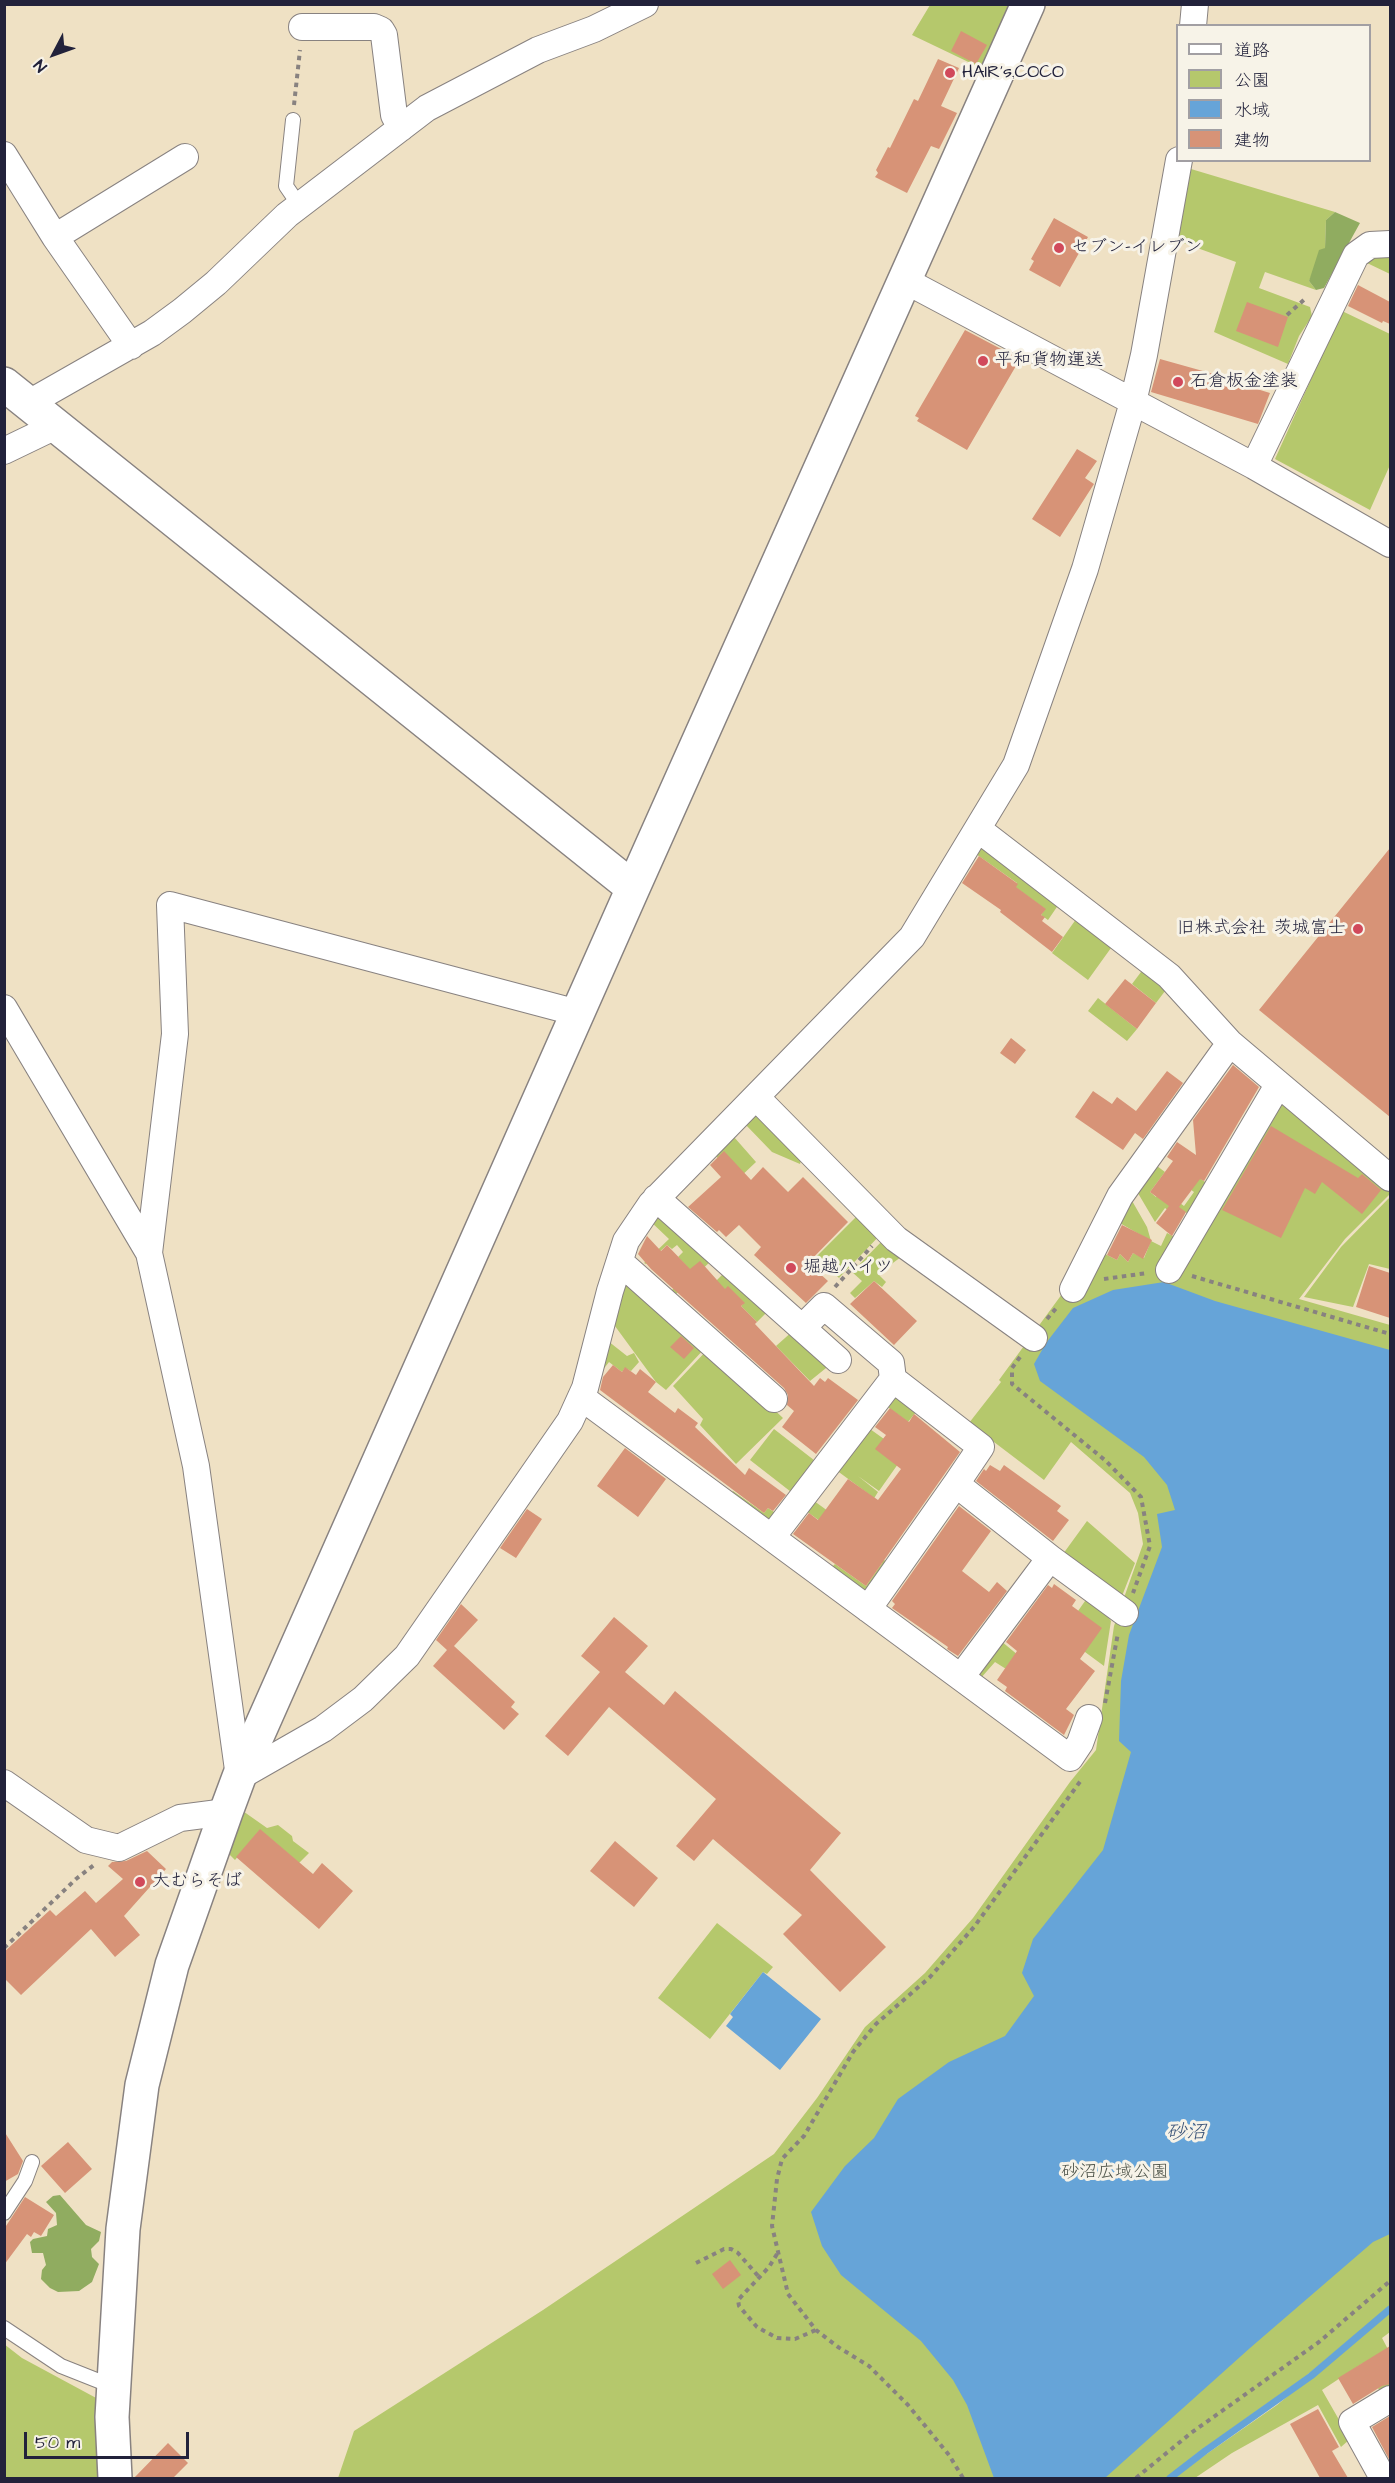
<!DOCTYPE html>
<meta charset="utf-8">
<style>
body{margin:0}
#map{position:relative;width:1395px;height:2483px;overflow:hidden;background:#efe1c4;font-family:"Architects Daughter","Klee One",sans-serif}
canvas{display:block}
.frame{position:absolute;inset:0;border:6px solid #22223b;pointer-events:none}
.legend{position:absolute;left:1176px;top:24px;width:195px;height:138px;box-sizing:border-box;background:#f7f3e8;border:2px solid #a29fa3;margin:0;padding:8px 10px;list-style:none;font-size:18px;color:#22223b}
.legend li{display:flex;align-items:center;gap:12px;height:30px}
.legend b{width:30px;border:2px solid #a29fa3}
.north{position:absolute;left:24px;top:24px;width:60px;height:60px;-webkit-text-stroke:4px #f7f3e8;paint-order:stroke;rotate:229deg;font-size:16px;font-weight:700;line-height:24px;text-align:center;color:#22223b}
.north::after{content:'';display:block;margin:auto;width:21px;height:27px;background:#22223b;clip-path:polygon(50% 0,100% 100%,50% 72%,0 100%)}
.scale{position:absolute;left:24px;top:2432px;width:165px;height:27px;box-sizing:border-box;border:3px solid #22223b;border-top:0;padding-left:8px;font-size:18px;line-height:21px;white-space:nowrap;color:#22223b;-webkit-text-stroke:4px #f7f3e8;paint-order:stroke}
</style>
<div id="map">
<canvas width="1395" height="2483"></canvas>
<div class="frame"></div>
<ul class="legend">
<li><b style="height:8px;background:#fff"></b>道路</li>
<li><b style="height:16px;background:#b5c86c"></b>公園</li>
<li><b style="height:16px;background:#66a4d8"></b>水域</li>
<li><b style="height:16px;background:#d79377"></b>建物</li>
</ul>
<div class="north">N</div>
<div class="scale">50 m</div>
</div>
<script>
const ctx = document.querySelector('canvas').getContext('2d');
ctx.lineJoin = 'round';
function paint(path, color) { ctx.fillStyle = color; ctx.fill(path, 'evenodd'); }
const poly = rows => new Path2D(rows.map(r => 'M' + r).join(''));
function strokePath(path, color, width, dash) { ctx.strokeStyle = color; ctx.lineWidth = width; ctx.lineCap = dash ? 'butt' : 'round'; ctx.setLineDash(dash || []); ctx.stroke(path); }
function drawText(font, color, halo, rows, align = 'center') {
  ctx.font = font + ' "Architects Daughter","Klee One",sans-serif'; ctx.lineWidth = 6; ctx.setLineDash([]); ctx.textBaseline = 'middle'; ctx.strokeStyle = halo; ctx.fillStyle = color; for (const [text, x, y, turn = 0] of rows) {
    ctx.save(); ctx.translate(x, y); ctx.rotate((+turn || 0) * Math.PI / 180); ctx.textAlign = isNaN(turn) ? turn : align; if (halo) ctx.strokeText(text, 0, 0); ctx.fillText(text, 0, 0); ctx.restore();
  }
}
const green = poly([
 [930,5,1011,5,981,68,912,35],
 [1191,169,1335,212,1326,220,1325,248,1309,281,1316,290,1265,272,1259,288,1310,307,1312,316,1299,336,1288,364,1214,332,1236,262,1178,241],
 [1390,255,1390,274,1367,263,1376,256],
 [1342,311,1390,334,1390,465,1370,510,1275,459],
 [982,844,1061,901,1048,920,1041,915,1045,909,1015,887,1017,883,976,854],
 [1079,915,1116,941,1088,980,1052,953],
 [1144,968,1168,987,1156,1003,1132,984],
 [1098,998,1137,1029,1127,1041,1088,1011],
 [1278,1090,1390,1186,1390,1194,1345,1239,1299,1299,1390,1325,1390,2306,1306,2376,1196,2454,1168,2478,338,2478,354,2431,543,2310,774,2154,817,2098,865,2027,925,1973,973,1918,1070,1782,1096,1750,1114,1626,1143,1544,1138,1513,1130,1493,1071,1442,1044,1480,969,1423,1001,1382,999,1380,1095,1249,1117,1260,1120,1254,1128,1262,1133,1253,1144,1258,1151,1241,1118,1222,1127,1192,1147,1227,1151,1241,1161,1246,1167,1233,1179,1239],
 [755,1114,802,1157,800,1164,772,1152,745,1124],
 [734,1137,756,1162,737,1180,715,1155],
 [1149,1160,1165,1172,1150,1192,1156,1197,1158,1194,1176,1200,1184,1206,1194,1192,1183,1184,1191,1172,1215,1189,1195,1218,1182,1210,1177,1217,1165,1208,1155,1222,1132,1183],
 [1390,1197,1390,1269,1369,1264,1353,1307,1304,1297,1341,1247],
 [860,1213,882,1233,839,1278,817,1256],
 [665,1215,712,1260,675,1295,671,1291,691,1271,678,1257,683,1252,677,1245,672,1249,667,1245,646,1264,644,1263,669,1239,649,1220],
 [883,1240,901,1257,878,1274,886,1282,882,1287,874,1281,855,1298,850,1293,862,1281,852,1272],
 [723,1274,769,1310,757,1322,741,1306,744,1303,723,1291,715,1282],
 [625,1281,706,1347,666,1390,656,1382,612,1322],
 [794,1330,831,1364,810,1381,776,1346],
 [608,1341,627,1356,634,1353,639,1362,631,1371,625,1368,622,1372,609,1362,602,1371],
 [709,1348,783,1418,736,1464,700,1425,703,1419,673,1386],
 [890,1390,920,1407,908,1422,881,1402],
 [863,1424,905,1454,879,1491,858,1476,878,1492,873,1500,870,1495,832,1467],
 [774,1429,819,1464,795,1495,750,1460],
 [733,1491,764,1513,768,1508,777,1514,770,1525,730,1495],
 [810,1498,850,1527,842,1537,802,1508],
 [1087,1521,1135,1563,1122,1596,1063,1554],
 [855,1538,888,1563,867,1592,832,1567,835,1564,866,1586,882,1563,852,1541],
 [1090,1594,1111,1621,1104,1666,1085,1652,1078,1611],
 [1001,1641,1042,1675,1033,1686,995,1662,980,1679,978,1668],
 [240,1809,267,1828,278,1825,292,1836,293,1841,309,1853,299,1863,260,1830,235,1860,225,1850],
 [717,1923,773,1967,767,1974,763,1972,710,2039,658,1998],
 [1390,2312,1390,2332,1382,2338,1390,2353,1390,2388,1381,2393,1363,2363,1322,2390,1350,2439,1341,2447,1318,2405,1232,2453,1195,2478,1172,2478,1277,2405],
 [4,2344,22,2358,98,2399,98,2478,5,2478]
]);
const forest = poly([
 [1335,212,1360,223,1324,288,1316,290,1309,281,1319,250,1325,248,1326,220],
 [60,2195,86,2225,101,2232,99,2241,91,2249,92,2257,99,2264,92,2282,79,2291,58,2292,50,2288,41,2279,42,2270,46,2265,43,2253,32,2253,30,2242,33,2239,47,2236,48,2229,57,2225,56,2213,46,2202,53,2196]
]);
const water = poly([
 [1164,1282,1215,1301,1390,1350,1390,2234,1373,2242,1250,2348,1105,2478,994,2478,967,2405,953,2380,921,2341,841,2275,822,2246,811,2212,845,2166,874,2138,898,2099,949,2062,1005,2036,1034,1996,1022,1973,1033,1939,1103,1850,1131,1752,1119,1741,1121,1681,1129,1635,1162,1547,1157,1514,1175,1510,1167,1485,1144,1457,1040,1381,1034,1364,1046,1343,1073,1308,1113,1290],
 [763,1972,821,2019,780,2070,726,2026,733,2017,730,2014]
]);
const stream = poly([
 [1170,2478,1205,2451,1311,2376,1390,2309]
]);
const building = poly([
 [961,31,987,45,976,64,951,51],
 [938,59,959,68,941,106,957,113,939,149,931,146,907,193,875,177,878,173,876,170,888,147,890,148,914,99,918,101],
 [1054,218,1088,237,1060,287,1029,270,1034,261,1031,259],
 [1358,285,1390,302,1390,324,1383,321,1382,323,1348,306],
 [1247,302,1288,317,1278,347,1236,331],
 [965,330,1020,359,967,450,917,421,919,418,915,416],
 [1160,359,1235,380,1234,382,1270,393,1258,424,1151,392],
 [1077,449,1097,461,1085,478,1094,484,1060,537,1032,519],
 [1390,848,1390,1117,1259,1010],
 [979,856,1018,884,1016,887,1046,909,1041,915,1045,917,1042,921,1063,937,1052,952,1000,912,1001,910,962,883],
 [1125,979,1156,1003,1137,1029,1105,1004],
 [1011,1038,1026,1050,1015,1064,1000,1053],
 [1233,1065,1259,1087,1204,1181,1200,1179,1179,1207,1186,1212,1172,1236,1156,1223,1169,1206,1150,1192,1173,1161,1167,1157,1177,1142,1196,1155,1193,1120],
 [1167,1071,1183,1083,1143,1139,1135,1133,1123,1150,1075,1117,1093,1091,1112,1104,1117,1097,1136,1111],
 [1271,1126,1358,1178,1362,1174,1381,1190,1362,1214,1322,1182,1315,1194,1305,1188,1281,1238,1222,1210],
 [724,1151,751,1180,763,1167,788,1192,803,1177,848,1222,808,1263,828,1281,806,1303,754,1255,761,1247,739,1225,726,1237,719,1230,717,1232,688,1207,721,1177,710,1165],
 [1122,1225,1152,1240,1143,1259,1133,1253,1128,1262,1120,1254,1117,1260,1107,1255],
 [647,1236,661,1251,667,1245,690,1269,700,1261,725,1289,728,1286,745,1303,741,1306,757,1322,755,1324,814,1386,820,1378,825,1382,828,1378,858,1400,816,1454,782,1427,794,1411,787,1405,788,1395,784,1388,651,1269,638,1254],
 [1369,1266,1390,1273,1390,1318,1356,1307],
 [874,1281,917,1321,894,1345,850,1304],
 [681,1336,694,1348,684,1359,670,1347],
 [613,1365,622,1372,625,1367,636,1375,640,1369,656,1382,648,1392,675,1413,678,1408,698,1423,695,1427,745,1475,749,1468,786,1495,773,1511,768,1508,764,1513,600,1390,603,1377],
 [890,1408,909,1422,914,1414,960,1452,866,1586,793,1534,809,1513,818,1520,848,1479,878,1500,901,1469,875,1449,886,1435,875,1427],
 [625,1448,666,1479,638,1517,597,1486],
 [990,1465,1000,1471,1004,1465,1061,1506,1057,1511,1069,1520,1053,1541,976,1481,984,1469,986,1471],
 [959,1506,991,1531,962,1571,989,1592,997,1582,1007,1591,958,1656,947,1649,948,1647,892,1608,895,1604,892,1601],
 [527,1509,542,1519,516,1558,500,1548],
 [1054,1584,1076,1600,1072,1606,1102,1628,1080,1659,1095,1671,1066,1709,1074,1715,1064,1735,1005,1691,1007,1687,997,1680,1017,1651,1006,1642,1048,1585,1052,1588],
 [461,1604,478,1620,454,1646,515,1702,511,1707,519,1714,504,1730,433,1666,447,1650,436,1640],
 [614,1617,648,1646,625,1672,664,1705,675,1691,841,1833,810,1870,886,1947,840,1992,783,1934,802,1915,713,1839,694,1861,676,1846,716,1799,609,1707,568,1756,545,1736,600,1672,581,1656],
 [260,1829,313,1874,322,1863,353,1891,319,1929,236,1857],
 [615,1841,658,1878,634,1907,590,1871],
 [147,1851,166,1869,124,1916,140,1935,115,1957,91,1929,21,1995,4,1978,4,1952,50,1910,56,1916,85,1891,96,1903,123,1879,108,1866,112,1862,126,1861],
 [4,2131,23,2161,18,2174,4,2182],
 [68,2142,92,2169,65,2193,41,2166],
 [25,2197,54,2215,41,2236,34,2232,31,2237,27,2234,4,2265,4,2229],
 [730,2260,741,2275,723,2289,712,2274],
 [1390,2346,1390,2384,1382,2386,1353,2404,1338,2378],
 [1318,2409,1339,2447,1332,2451,1348,2478,1320,2478,1290,2424],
 [1390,2416,1390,2461,1372,2427],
 [168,2443,188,2463,173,2478,134,2478]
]);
const path = poly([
 [294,105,300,50],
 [1287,315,1306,298],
 [1192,1276,1390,1334],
 [1104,1279,1147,1273],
 [835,1287,872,1246],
 [1047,1319,1058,1306],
 [1020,1357,1012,1368,1012,1384,1106,1461,1141,1497,1150,1546,1133,1593],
 [1105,1703,1118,1633],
 [4,1948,76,1879,94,1865],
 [777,2254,769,2267,738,2300,739,2306,757,2327,777,2338,795,2339,816,2330],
 [696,2263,724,2249,731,2249,738,2253,759,2277],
 [963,2478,949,2455,908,2405,869,2366,838,2347,816,2330,788,2294,772,2226,777,2179,782,2159,804,2136,853,2052,876,2024,930,1977,974,1927,1082,1779],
 [1136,2478,1191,2433,1319,2342,1390,2281]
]);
const lane = poly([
 [293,120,286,186,299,205],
 [4,2213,25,2181,32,2162],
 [4,2328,61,2366,114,2387]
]);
const street = poly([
 [1193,26,1195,4],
 [302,27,374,27,381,30,384,35,394,115,401,128],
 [4,155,55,237,131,346],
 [55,237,185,157],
 [906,281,1254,466,1390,544],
 [29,403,152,333,182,311,216,283,287,215,427,108,538,50,594,29,645,4],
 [4,451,58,425],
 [1254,466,1356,255,1370,245,1390,244],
 [978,829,1169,976,1230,1043,1390,1178],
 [4,1008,149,1253,196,1466,239,1777,323,1729,363,1699,407,1656,570,1421,585,1388,610,1291,626,1241,651,1204,912,937,1016,765,1085,569,1133,402,1144,355,1179,160],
 [756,1097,896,1239,1034,1338],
 [656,1198,838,1360],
 [149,1253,175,1034,170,905,578,1013],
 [620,1262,774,1399],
 [1169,1270,1278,1085],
 [1073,1289,1120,1196,1230,1043],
 [802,1328,824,1306,891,1363,893,1379,981,1447,956,1484],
 [581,1397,1070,1758,1080,1743,1089,1718],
 [772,1537,893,1379],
 [868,1609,956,1484,1050,1558],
 [961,1677,1050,1558,1125,1613],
 [4,1783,86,1840,119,1848,180,1818,226,1812],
 [1383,2478,1352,2422,1390,2399]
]);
const secondary = poly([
 [4,384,633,888],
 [115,2478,112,2417,123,2229,142,2085,172,1965,226,1812,239,1777,633,888,1028,4]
]);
const markers = [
 [950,73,6,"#d1495b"],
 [1059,248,6,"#d1495b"],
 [983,361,6,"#d1495b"],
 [1178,382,6,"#d1495b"],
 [1358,929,6,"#d1495b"],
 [791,1268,6,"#d1495b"],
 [140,1882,6,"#d1495b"]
];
const poiNames = [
 ["HAIR’s.COCO",962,73],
 ["セブン-イレブン",1071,248],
 ["平和貨物運送",995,361],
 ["石倉板金塗装",1190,382],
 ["旧株式会社 茨城富士",1346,929,"right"],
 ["堀越ハイツ",803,1268],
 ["大むらそば",152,1882]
];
const parkNames = [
 ["砂沼広域公園",1115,2173]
];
const waterNames = [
 ["砂沼",1186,2134]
];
paint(green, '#b5c86c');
paint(forest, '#90ac60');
paint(water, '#66a4d8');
strokePath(stream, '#66a4d8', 7);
paint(building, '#d79377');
strokePath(lane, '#888280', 16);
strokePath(street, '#888280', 28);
strokePath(secondary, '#888280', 36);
strokePath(path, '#888280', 4, [4.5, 4.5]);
strokePath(lane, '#fff', 14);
strokePath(street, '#fff', 26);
strokePath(secondary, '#fff', 33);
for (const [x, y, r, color] of markers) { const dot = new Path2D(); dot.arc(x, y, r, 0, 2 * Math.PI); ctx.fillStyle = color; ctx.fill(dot); strokePath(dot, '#f7f3e8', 2); }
drawText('18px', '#22223b', '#f7f3e8', poiNames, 'left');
drawText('18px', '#4e544a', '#f7f3e8', parkNames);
drawText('italic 20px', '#3d567a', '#f7f3e8', waterNames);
</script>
